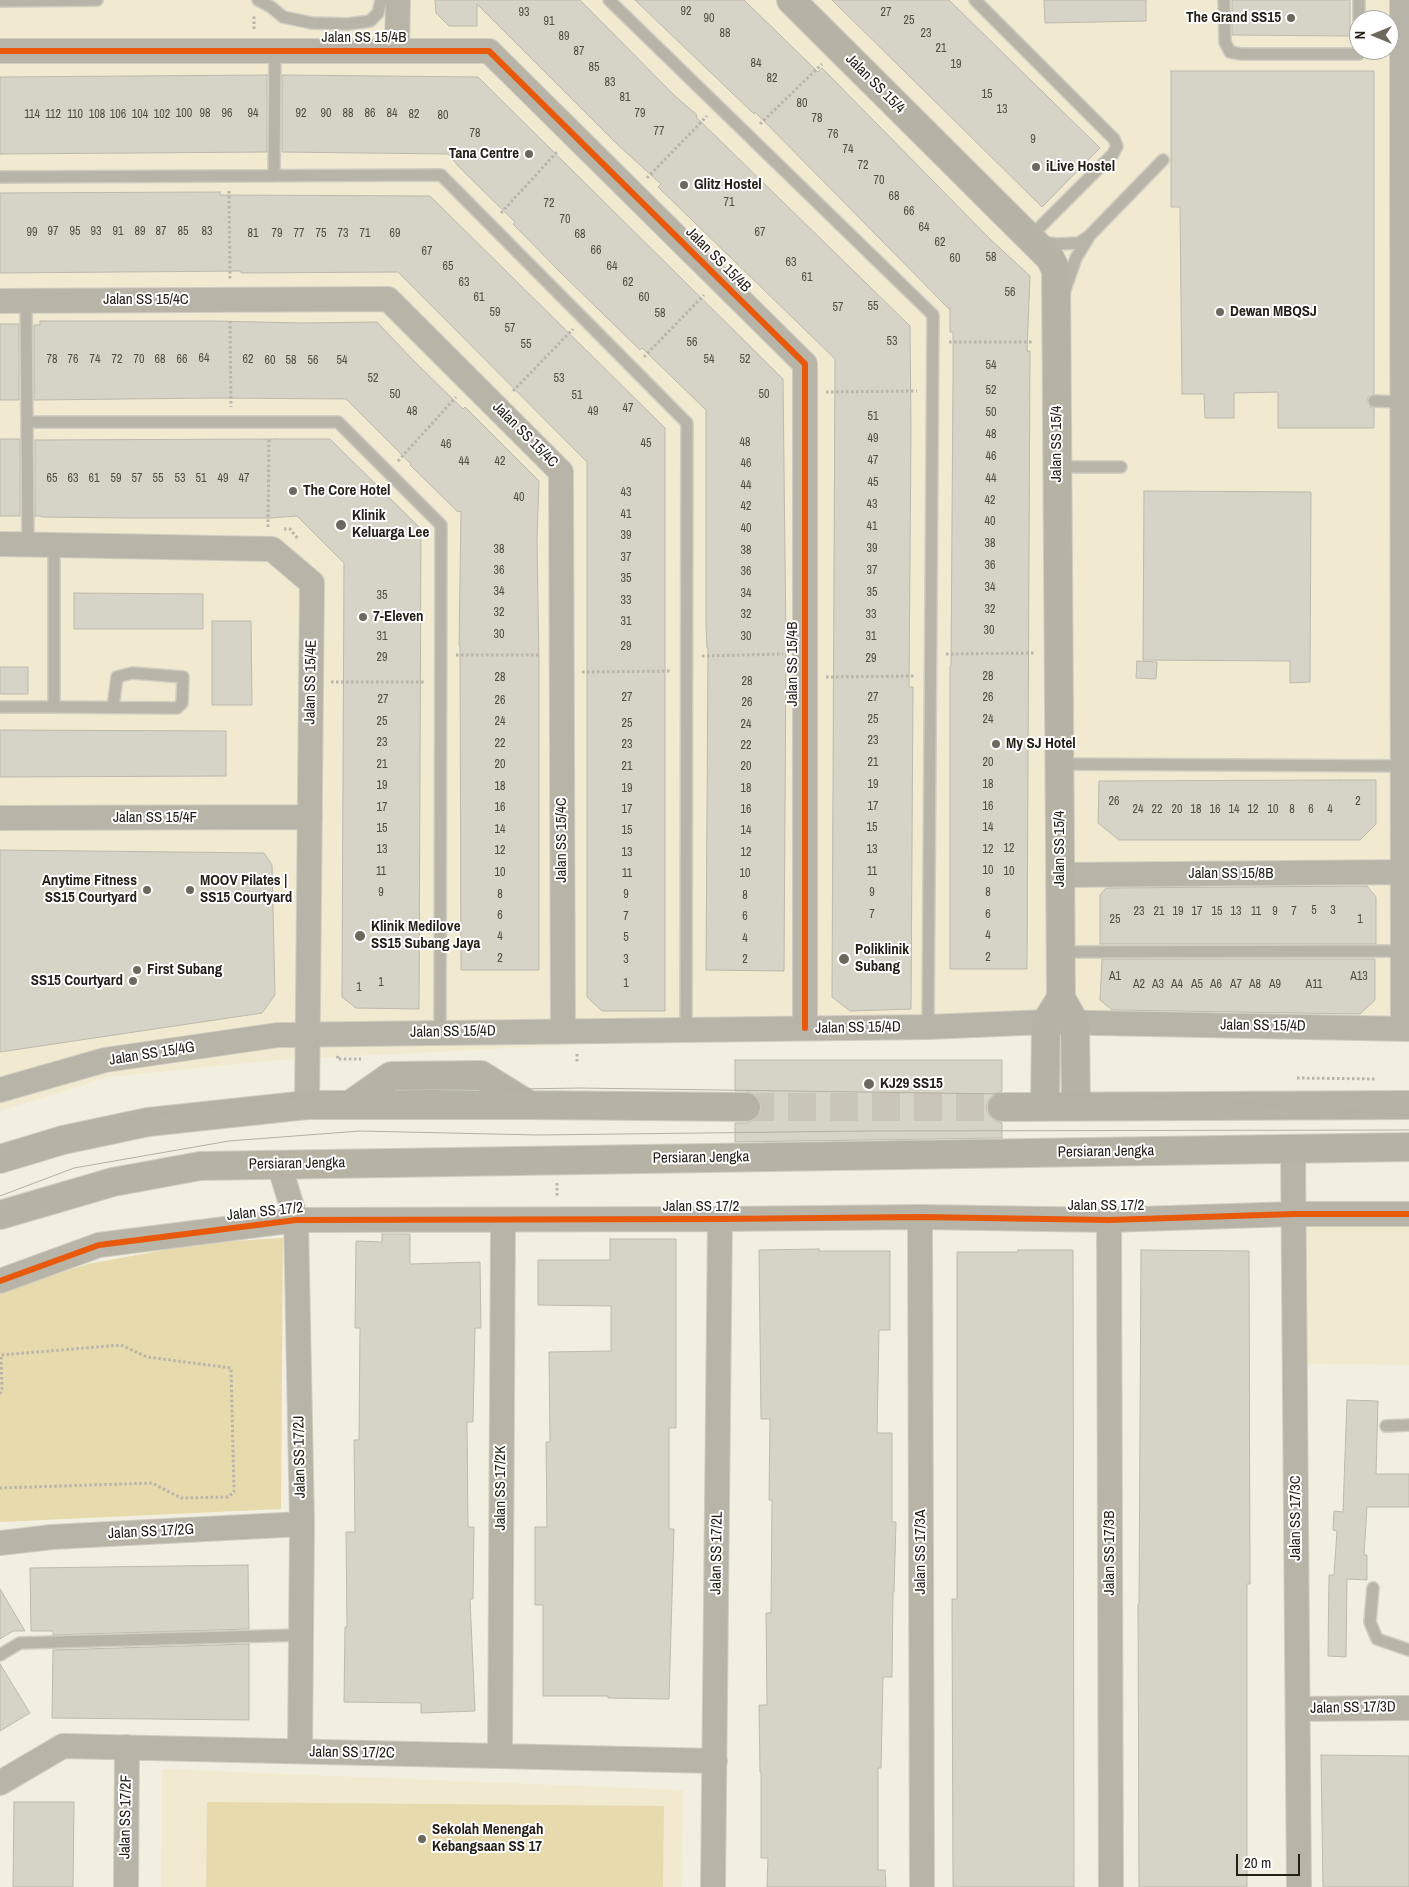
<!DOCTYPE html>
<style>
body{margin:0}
#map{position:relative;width:1409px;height:1887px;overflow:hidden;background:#f3efe0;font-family:"Archivo Narrow",sans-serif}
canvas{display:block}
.north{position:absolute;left:1349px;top:10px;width:50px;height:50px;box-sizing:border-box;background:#fff;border:1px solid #a7a6a2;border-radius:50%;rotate:270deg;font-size:14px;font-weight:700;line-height:20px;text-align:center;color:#232017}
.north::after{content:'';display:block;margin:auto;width:18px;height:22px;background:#6c685d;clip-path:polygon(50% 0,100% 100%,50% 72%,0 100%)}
.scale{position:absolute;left:1236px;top:1854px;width:64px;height:22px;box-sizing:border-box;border:2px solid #232017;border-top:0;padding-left:6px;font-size:15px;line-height:18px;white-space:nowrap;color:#232017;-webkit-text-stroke:4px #fff;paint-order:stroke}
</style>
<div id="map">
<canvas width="1409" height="1887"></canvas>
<div class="north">N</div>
<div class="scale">20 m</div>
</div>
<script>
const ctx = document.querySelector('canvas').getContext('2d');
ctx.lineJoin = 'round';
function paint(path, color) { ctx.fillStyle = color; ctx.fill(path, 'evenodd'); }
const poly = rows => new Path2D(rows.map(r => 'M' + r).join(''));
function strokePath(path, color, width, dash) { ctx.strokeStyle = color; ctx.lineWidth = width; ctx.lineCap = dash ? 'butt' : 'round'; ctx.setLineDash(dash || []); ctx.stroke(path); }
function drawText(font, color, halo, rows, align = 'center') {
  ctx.font = font + ' "Archivo Narrow",sans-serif'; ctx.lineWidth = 4; ctx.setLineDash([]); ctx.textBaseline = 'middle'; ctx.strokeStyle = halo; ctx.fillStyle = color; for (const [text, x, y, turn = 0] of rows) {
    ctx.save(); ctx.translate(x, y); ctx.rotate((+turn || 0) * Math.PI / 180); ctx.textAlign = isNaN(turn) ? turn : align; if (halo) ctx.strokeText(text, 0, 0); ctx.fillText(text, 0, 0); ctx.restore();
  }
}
const built = poly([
 [0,0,1409,0,1409,1031,688,1039,278,1060,109,1077,0,1111],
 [1359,20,1389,20,1389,50,1359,50],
 [1409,1224,1409,1365,1305,1364,1304,1225],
 [162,1769,683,1790,682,1887,161,1887]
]);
const green = poly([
 [283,1238,281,1509,0,1522,0,1292,88,1264,202,1243],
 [207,1802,664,1806,663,1887,206,1887]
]);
const building = poly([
 [435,0,580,0,674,95,697,115,696,117,910,326,911,428,909,687,913,687,911,1009,850,1011,832,997,835,359,658,187,661,184,618,145,477,4,477,26,449,26,436,13,435,0],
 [635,0,744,0,818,72,822,68,990,239,1030,276,1027,351,1030,351,1027,969,950,969,950,666,951,666,953,380,953,332,950,332,950,308,949,309,755,112,754,114,635,0],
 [832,0,949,0,1100,148,1042,207,832,0],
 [1044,0,1146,0,1146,21,1045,23,1044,0],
 [1232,0,1350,0,1350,36,1232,35,1232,0],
 [1171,71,1374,71,1374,394,1368,397,1367,401,1370,407,1374,408,1374,428,1278,428,1278,392,1234,393,1234,418,1205,418,1204,394,1182,394,1180,207,1171,207,1171,71],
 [267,75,267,152,0,154,0,77,267,75],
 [282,75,478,77,783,379,786,647,784,971,706,970,708,648,707,648,706,626,706,410,642,348,640,350,560,272,513,224,515,222,461,169,448,154,282,152,282,75],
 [220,192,220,195,430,196,665,428,665,1011,602,1011,587,997,587,462,398,272,241,273,241,271,0,273,0,193,220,192],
 [40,321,215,321,302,323,377,322,413,360,463,409,465,407,539,481,537,539,539,665,539,970,461,970,460,645,459,645,461,511,458,512,410,465,411,464,347,400,347,399,215,398,34,400,34,325,40,325,40,321],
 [0,324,19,324,19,400,0,400,0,324],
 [0,439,20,439,20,516,0,516,0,439],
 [276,439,330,439,421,529,419,1009,356,1008,342,997,344,563,297,516,270,518,127,518,41,517,41,516,35,516,35,440,276,439],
 [1144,491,1311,492,1310,682,1290,683,1290,661,1143,660,1144,491],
 [74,593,203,594,203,629,74,629,74,593],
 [212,621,251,621,252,705,212,705,212,621],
 [1137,661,1157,662,1156,679,1136,678,1137,661],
 [0,667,28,667,28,694,0,694,0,667],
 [0,730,226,731,226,776,0,777,0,730],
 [1340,780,1376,780,1376,824,1360,840,1119,840,1098,823,1099,781,1340,780],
 [0,850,264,853,272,865,275,995,262,1013,0,1052,0,850],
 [1367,886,1376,897,1376,944,1100,944,1100,895,1106,888,1367,886],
 [1102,959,1375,959,1375,1000,1360,1014,1112,1010,1100,1000,1102,959],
 [735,1060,1002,1060,1002,1091,994,1094,989,1099,986,1107,989,1115,995,1121,1002,1123,1002,1138,735,1142,735,1123,746,1123,754,1120,760,1114,762,1107,760,1100,754,1094,746,1091,735,1091,735,1060],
 [382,1234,410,1234,410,1264,480,1262,481,1328,475,1328,473,1422,467,1422,468,1527,474,1527,473,1599,470,1599,475,1711,421,1713,421,1703,344,1702,345,1627,347,1627,346,1532,355,1532,354,1440,359,1440,360,1328,355,1328,356,1241,382,1242,382,1234],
 [610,1239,676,1239,676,1428,669,1428,669,1529,674,1529,669,1699,608,1698,608,1696,543,1696,543,1605,535,1605,535,1527,547,1527,546,1442,550,1442,549,1352,611,1351,611,1306,538,1305,538,1260,610,1260,610,1239],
 [819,1249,819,1251,890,1251,890,1330,879,1330,877,1433,892,1433,892,1522,896,1522,894,1592,893,1592,892,1677,883,1677,881,1768,878,1768,878,1870,885,1870,886,1887,767,1887,768,1858,761,1858,761,1772,760,1772,759,1705,767,1705,766,1613,771,1613,772,1500,769,1500,770,1419,761,1419,759,1250,819,1249],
 [1018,1250,1073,1250,1074,1887,953,1887,952,1599,957,1599,957,1252,1018,1252,1018,1250],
 [1141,1250,1249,1251,1250,1584,1247,1584,1247,1887,1139,1887,1138,1604,1139,1604,1141,1250],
 [1347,1400,1378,1401,1376,1474,1409,1474,1409,1507,1367,1507,1364,1555,1367,1555,1367,1580,1347,1579,1346,1657,1328,1656,1329,1575,1334,1575,1337,1531,1333,1530,1334,1511,1343,1512,1347,1400],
 [248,1565,249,1629,53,1635,53,1631,31,1631,30,1568,248,1565],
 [0,1589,25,1631,13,1631,0,1639,0,1589],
 [249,1644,249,1720,52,1718,53,1650,249,1644],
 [0,1664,30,1713,0,1731,0,1664],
 [1321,1755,1409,1756,1409,1887,1323,1887,1321,1755],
 [14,1802,74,1802,73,1887,13,1887,14,1802]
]);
const secondaryTunnel = poly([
 [746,1107,1002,1107]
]);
const path = poly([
 [254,29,254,16],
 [760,124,822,64],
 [647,178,707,116],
 [229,191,230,279],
 [501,213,558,151],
 [230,321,231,407],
 [949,342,1032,342],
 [644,357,704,295],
 [513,391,573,329],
 [826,392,917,391],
 [398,461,456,397],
 [268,527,269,438],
 [284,529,290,529,298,539],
 [946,654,1035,653],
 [456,655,539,655],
 [702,656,783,654],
 [582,672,671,671],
 [826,677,914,676],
 [331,682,425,682],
 [577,1054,577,1063],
 [338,1056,337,1059,361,1059],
 [1297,1078,1377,1079],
 [557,1183,557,1197],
 [0,1394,2,1390,1,1355,121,1345,147,1357,231,1368,234,1492,228,1497,181,1498,152,1483,0,1488]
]);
const lane = poly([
 [258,0,271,7,283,17,312,23,348,24,370,21,378,13,381,0],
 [609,0,933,315,928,1027],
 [975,0,1114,139,1117,146,1113,154,1030,237],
 [1224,0,1225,42,1230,52,1241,54,1359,54,1359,50],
 [0,1,97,0],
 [1359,20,1359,0],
 [274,176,275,51],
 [0,177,441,175,687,423,686,1029],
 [1039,242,1057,244,1079,243,1089,236],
 [1065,290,1076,258,1090,235,1163,160],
 [26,300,28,544],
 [1374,401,1402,402],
 [27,422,338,422,441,525,440,1032],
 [1057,467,1121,467],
 [54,545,54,707,177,708,182,703,183,677,132,673,117,677,113,707],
 [2,707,54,707],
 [1060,764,1403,766],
 [1060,952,1403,951],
 [1386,1426,1409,1425],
 [1373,1588,1370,1622,1377,1639,1409,1650],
 [0,1655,20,1643,301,1635]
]);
const street = poly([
 [1402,0,1403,1029],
 [0,51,489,51,805,364,805,1028],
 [397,51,398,0],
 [0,301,388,299,561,472,563,1031],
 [0,544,272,549,312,583,307,1105],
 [0,818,310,817],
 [1060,875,1403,872],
 [0,1090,105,1060,278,1035,928,1027,1046,1022,1409,1029],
 [1293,1149,1299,1887],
 [279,1164,296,1220,302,1524,300,1751],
 [920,1217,922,1887],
 [1109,1220,1111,1887],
 [0,1281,99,1245,296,1220,720,1219,920,1217,1109,1220,1294,1214,1409,1214],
 [0,1543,52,1537,302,1524],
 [1298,1709,1409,1708],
 [500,1756,503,1220],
 [0,1783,63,1746,715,1761],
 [126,1887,127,1747],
 [713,1887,720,1219]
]);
const secondary = poly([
 [791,0,1050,258,1056,270,1061,998,1075,1023,1076,1106],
 [351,1104,391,1076,481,1075,529,1105],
 [1045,1106,1046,1022,1061,998],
 [1002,1107,1409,1105],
 [0,1159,63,1140,148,1122,307,1105,529,1105,746,1107],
 [0,1215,113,1182,200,1166,1409,1147]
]);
const tram = poly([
 [0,1166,55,1137,125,1120,224,1103,340,1092,579,1088,1145,1096,1409,1115],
 [0,1196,74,1168,229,1141,360,1131,537,1135,868,1131,1409,1130]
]);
const cycleway = poly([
 [0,51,489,51,805,364,805,1028],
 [0,1281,99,1245,296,1220,720,1219,920,1217,1109,1220,1294,1214,1409,1214]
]);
const markers = [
 [1291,18,5,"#6c685d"],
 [529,154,5,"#6c685d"],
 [1036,167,5,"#6c685d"],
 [684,185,5,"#6c685d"],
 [1220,312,5,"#6c685d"],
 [293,491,5,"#6c685d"],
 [341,525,6,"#6c685d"],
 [363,617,5,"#6c685d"],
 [996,744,5,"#6c685d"],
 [147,890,5,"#6c685d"],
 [190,890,5,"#6c685d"],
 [360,936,6,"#6c685d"],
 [844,959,6,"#6c685d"],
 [137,970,5,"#6c685d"],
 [133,981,5,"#6c685d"],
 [869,1084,6,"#6c685d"],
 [422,1839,5,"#6c685d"]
];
const numberNames = [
 ["92",686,12],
 ["93",524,13],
 ["27",886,13],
 ["90",709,19],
 ["25",909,21],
 ["91",549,22],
 ["88",725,34],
 ["23",926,34],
 ["89",564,37],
 ["21",941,49],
 ["87",579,52],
 ["84",756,64],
 ["19",956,65],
 ["85",594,68],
 ["82",772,79],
 ["83",610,83],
 ["15",987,95],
 ["81",625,98],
 ["80",802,104],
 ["13",1002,110],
 ["100",184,114],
 ["98",205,114],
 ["96",227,114],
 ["94",253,114],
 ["92",301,114],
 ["90",326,114],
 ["88",348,114],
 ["86",370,114],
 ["84",392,114],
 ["79",640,114],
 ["114",32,115],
 ["112",53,115],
 ["110",75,115],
 ["108",97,115],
 ["106",118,115],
 ["104",140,115],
 ["102",162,115],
 ["82",414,115],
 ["80",443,116],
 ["78",817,119],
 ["77",659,132],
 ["78",475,134],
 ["76",833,135],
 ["9",1033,140],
 ["74",848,150],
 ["72",863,166],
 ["70",879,181],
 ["68",894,197],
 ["71",729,203],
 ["72",549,204],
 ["66",909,212],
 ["70",565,220],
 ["64",924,228],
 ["97",53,232],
 ["95",75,232],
 ["93",96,232],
 ["91",118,232],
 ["89",140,232],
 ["87",161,232],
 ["85",183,232],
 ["83",207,232],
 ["99",32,233],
 ["67",760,233],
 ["81",253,234],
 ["79",277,234],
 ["77",299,234],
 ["75",321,234],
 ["73",343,234],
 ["71",365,234],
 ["69",395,234],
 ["68",580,235],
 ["62",940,243],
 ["66",596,251],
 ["67",427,252],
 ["58",991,258],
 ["60",955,259],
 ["63",791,263],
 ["65",448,267],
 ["64",612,267],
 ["61",807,278],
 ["63",464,283],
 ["62",628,283],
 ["56",1010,293],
 ["61",479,298],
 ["60",644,298],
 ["55",873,307],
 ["57",838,308],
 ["59",495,313],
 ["58",660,314],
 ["57",510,329],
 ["53",892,342],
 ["56",692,343],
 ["55",526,345],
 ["64",204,359],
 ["78",52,360],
 ["76",73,360],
 ["74",95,360],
 ["72",117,360],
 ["70",139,360],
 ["68",160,360],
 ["66",182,360],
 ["62",248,360],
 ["54",709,360],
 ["52",745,360],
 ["60",270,361],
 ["58",291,361],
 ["56",313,361],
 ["54",342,361],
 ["54",991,366],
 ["52",373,379],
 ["53",559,379],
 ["52",991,391],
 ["50",395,395],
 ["50",764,395],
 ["51",577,396],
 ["47",628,409],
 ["48",412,412],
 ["49",593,412],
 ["50",991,413],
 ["51",873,417],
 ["48",991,435],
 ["49",873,439],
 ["48",745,443],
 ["45",646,444],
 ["46",446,445],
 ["46",991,457],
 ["47",873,461],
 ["44",464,462],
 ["42",500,462],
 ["46",746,464],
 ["65",52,479],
 ["63",73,479],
 ["61",94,479],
 ["59",116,479],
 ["57",137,479],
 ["55",158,479],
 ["53",180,479],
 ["51",201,479],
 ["49",223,479],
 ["47",244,479],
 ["44",991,479],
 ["45",873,483],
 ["44",746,486],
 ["43",626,493],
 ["40",519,498],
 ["42",990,501],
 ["43",872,505],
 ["42",746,507],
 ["41",626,515],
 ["40",990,522],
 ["41",872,527],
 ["40",746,529],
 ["39",626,536],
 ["38",990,544],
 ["39",872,549],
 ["38",499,550],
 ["38",746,551],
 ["37",626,558],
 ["36",990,566],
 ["36",499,571],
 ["37",872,571],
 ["36",746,572],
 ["35",626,579],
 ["34",990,588],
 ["34",499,592],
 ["35",872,593],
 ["34",746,594],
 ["35",382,596],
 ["33",626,601],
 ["32",990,610],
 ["32",499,613],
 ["32",746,615],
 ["33",871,615],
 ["31",626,622],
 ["30",989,631],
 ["30",499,635],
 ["31",382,637],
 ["30",746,637],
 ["31",871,637],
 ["29",626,647],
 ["29",382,658],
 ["29",871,659],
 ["28",988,677],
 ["28",500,678],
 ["28",747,682],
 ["27",627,698],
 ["27",873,698],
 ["26",988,698],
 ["27",383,700],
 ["26",500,701],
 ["26",747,703],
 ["25",873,720],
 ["24",988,720],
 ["25",382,722],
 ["24",500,722],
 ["25",627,724],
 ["24",746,725],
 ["23",873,741],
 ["23",382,743],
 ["22",500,744],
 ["23",627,745],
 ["22",746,746],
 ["21",873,763],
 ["20",988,763],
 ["21",382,765],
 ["20",500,765],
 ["21",627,767],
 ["20",746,767],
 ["19",873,785],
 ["18",988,785],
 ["19",382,786],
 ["18",500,787],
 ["19",627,789],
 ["18",746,789],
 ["26",1114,802],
 ["2",1358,802],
 ["17",873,807],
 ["16",988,807],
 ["17",382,808],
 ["16",500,808],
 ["17",627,810],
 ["16",746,810],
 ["24",1138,810],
 ["22",1157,810],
 ["20",1177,810],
 ["18",1196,810],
 ["16",1215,810],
 ["14",1234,810],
 ["12",1253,810],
 ["10",1273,810],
 ["8",1292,810],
 ["6",1311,810],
 ["4",1330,810],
 ["15",872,828],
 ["14",988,828],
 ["15",382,829],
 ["14",500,830],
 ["15",627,831],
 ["14",746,831],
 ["12",1009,849],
 ["13",382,850],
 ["13",872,850],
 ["12",988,850],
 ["12",500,851],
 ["13",627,853],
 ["12",746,853],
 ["10",988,871],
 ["11",381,872],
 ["11",872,872],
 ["10",1009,872],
 ["10",500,873],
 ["11",627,874],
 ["10",745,874],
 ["9",381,893],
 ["9",872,893],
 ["8",988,893],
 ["8",500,895],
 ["9",626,895],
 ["8",745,896],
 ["5",1314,911],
 ["3",1333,911],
 ["23",1139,912],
 ["21",1159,912],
 ["19",1178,912],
 ["17",1197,912],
 ["15",1217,912],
 ["13",1236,912],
 ["11",1256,912],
 ["9",1275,912],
 ["7",1294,912],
 ["7",872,915],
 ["6",988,915],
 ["6",500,916],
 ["7",626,917],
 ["6",745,917],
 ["25",1115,920],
 ["1",1360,920],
 ["4",988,936],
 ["4",500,937],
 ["5",626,938],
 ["4",745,939],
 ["2",988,958],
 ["2",500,959],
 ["3",626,960],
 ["2",745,960],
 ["A1",1115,977],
 ["A13",1359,977],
 ["1",381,983],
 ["1",626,984],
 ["A2",1139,985],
 ["A3",1158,985],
 ["A4",1177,985],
 ["A5",1197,985],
 ["A6",1216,985],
 ["A7",1236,985],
 ["A8",1255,985],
 ["A9",1275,985],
 ["A11",1314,985],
 ["1",359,988]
];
const poiNames = [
 ["The Grand SS15",1281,18,"right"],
 ["Tana Centre",519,154,"right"],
 ["iLive Hostel",1046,167],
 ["Glitz Hostel",694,185],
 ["Dewan MBQSJ",1230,312],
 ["The Core Hotel",303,491],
 ["Klinik",352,516],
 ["Keluarga Lee",352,533],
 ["7-Eleven",373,617],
 ["My SJ Hotel",1006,744],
 ["Anytime Fitness",137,881,"right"],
 ["SS15 Courtyard",137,898,"right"],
 ["MOOV Pilates |",200,881],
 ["SS15 Courtyard",200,898],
 ["Klinik Medilove",371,927],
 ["SS15 Subang Jaya",371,944],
 ["Poliklinik",855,950],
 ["Subang",855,967],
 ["First Subang",147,970],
 ["SS15 Courtyard",123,981,"right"],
 ["KJ29 SS15",880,1084],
 ["Sekolah Menengah",432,1830],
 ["Kebangsaan SS 17",432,1847]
];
const streetNames = [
 ["Jalan SS 15/4B",364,38],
 ["Jalan SS 15/4",875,84,45],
 ["Jalan SS 15/4B",718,260,45],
 ["Jalan SS 15/4C",146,300],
 ["Jalan SS 15/4C",525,435,45],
 ["Jalan SS 15/4",1057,444,-90],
 ["Jalan SS 15/4B",793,664,-90],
 ["Jalan SS 15/4E",311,682,-89],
 ["Jalan SS 15/4F",155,818],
 ["Jalan SS 15/4C",562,840,-90],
 ["Jalan SS 15/4",1060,849,-90],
 ["Jalan SS 15/8B",1231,874],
 ["Jalan SS 15/4D",1263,1026,1],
 ["Jalan SS 15/4D",858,1028,-1],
 ["Jalan SS 15/4D",453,1032,-1],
 ["Jalan SS 15/4G",152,1054,-9],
 ["Persiaran Jengka",1106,1152,-1],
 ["Persiaran Jengka",701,1158,-1],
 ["Persiaran Jengka",297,1164,-1],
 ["Jalan SS 17/2",1106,1206],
 ["Jalan SS 17/2",701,1207],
 ["Jalan SS 17/2",265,1212,-6],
 ["Jalan SS 17/2J",300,1457,-91],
 ["Jalan SS 17/2K",501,1488,-90],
 ["Jalan SS 17/3C",1296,1518,-90],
 ["Jalan SS 17/2G",151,1532,-3],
 ["Jalan SS 17/3A",921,1552,-90],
 ["Jalan SS 17/2L",717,1553,-89],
 ["Jalan SS 17/3B",1110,1553,-90],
 ["Jalan SS 17/3D",1353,1708,-1],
 ["Jalan SS 17/2C",352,1753,1],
 ["Jalan SS 17/2F",126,1817,-89]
];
paint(built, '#f1ead1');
paint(green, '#e7daad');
paint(building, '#d6d3c7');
strokePath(building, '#bdb9ad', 1);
strokePath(secondaryTunnel, '#c9c6b8', 28, [28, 14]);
strokePath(lane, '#d0cdc2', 14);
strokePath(street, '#d0cdc2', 26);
strokePath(secondary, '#d0cdc2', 30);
strokePath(path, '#b9b5aa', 3, [2.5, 2.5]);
strokePath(lane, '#b8b4a7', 11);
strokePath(street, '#b8b4a7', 24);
strokePath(secondary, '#b7b3a4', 28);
strokePath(tram, '#b3b0a4', 1);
strokePath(cycleway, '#e8590c', 6);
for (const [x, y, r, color] of markers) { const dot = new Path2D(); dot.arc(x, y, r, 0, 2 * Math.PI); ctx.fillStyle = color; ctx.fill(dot); strokePath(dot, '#fff', 2); }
drawText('12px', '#504d43', null, numberNames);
drawText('bold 15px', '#232017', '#fff', poiNames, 'left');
drawText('15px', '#232017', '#fff', streetNames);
</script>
